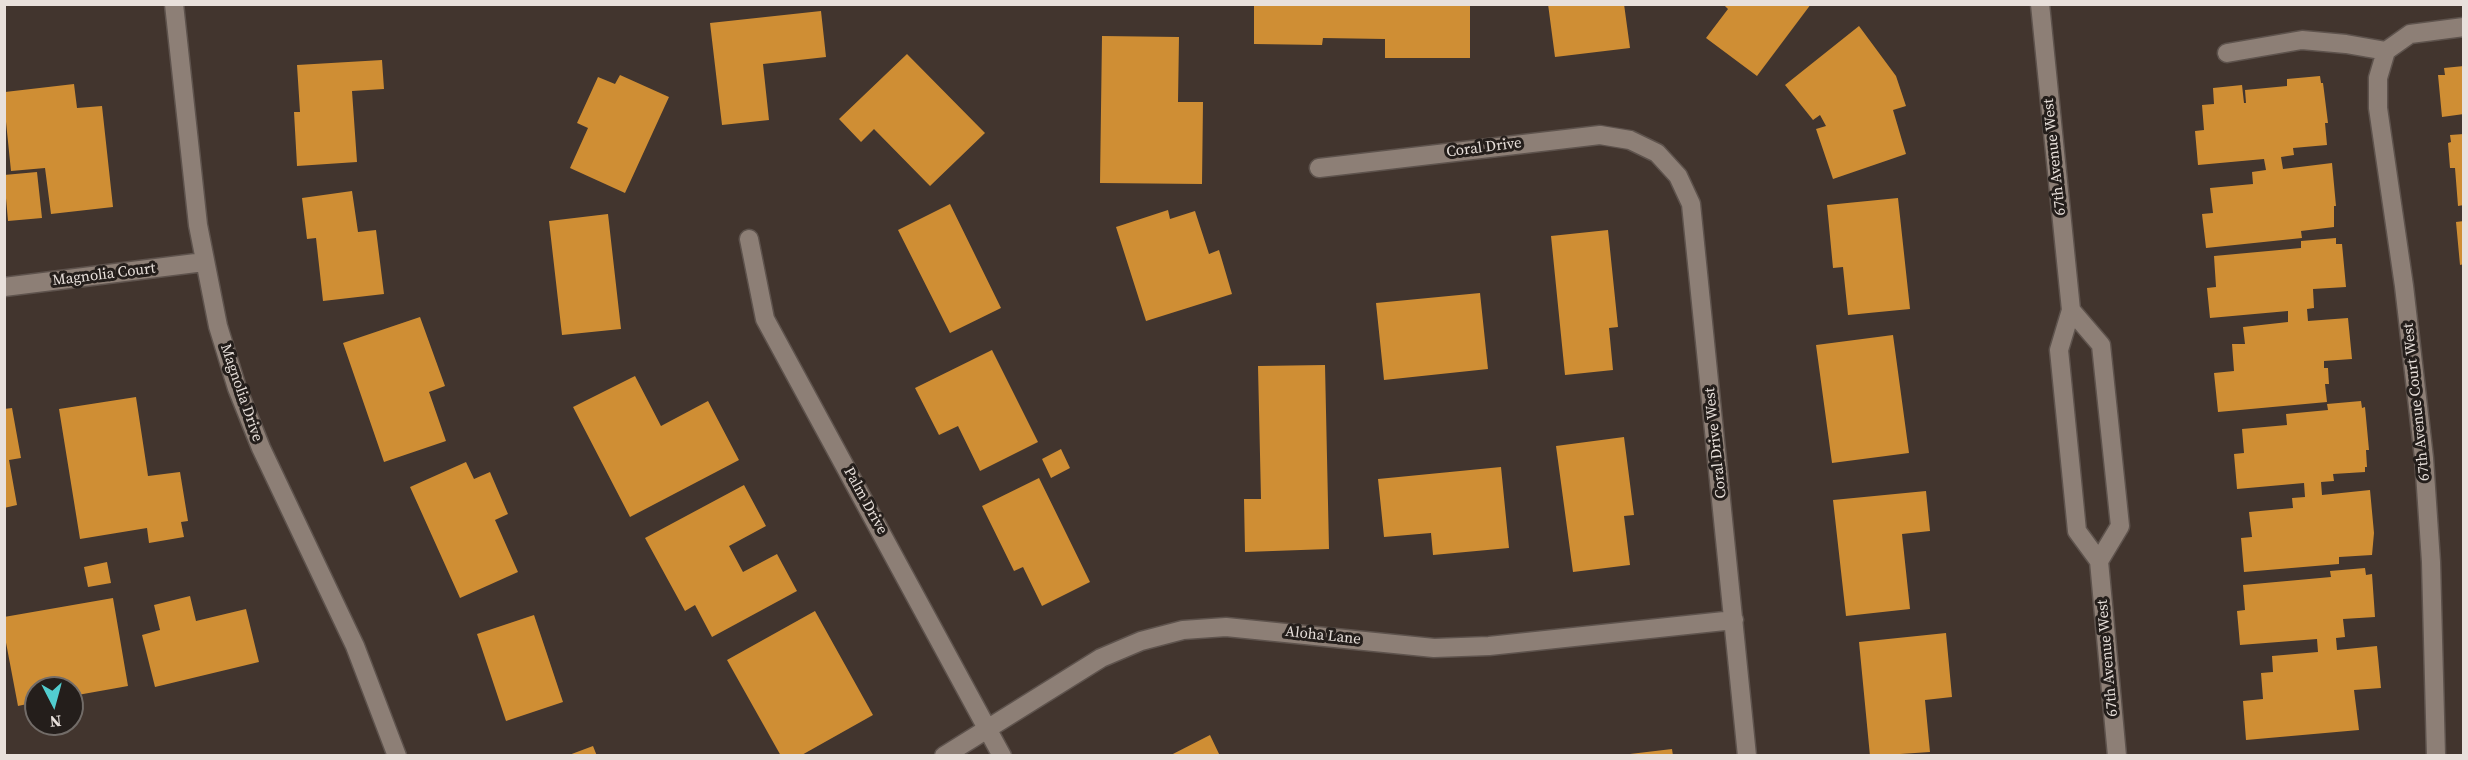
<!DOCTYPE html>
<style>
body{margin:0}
#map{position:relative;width:2468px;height:760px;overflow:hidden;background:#42352e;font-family:"Source Serif 4",serif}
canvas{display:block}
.frame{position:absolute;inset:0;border:6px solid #e8e0db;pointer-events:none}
.north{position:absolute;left:24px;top:676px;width:60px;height:60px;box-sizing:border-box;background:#241e1b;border:2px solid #726c68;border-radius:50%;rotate:174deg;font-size:16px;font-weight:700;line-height:24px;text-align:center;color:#e8e0db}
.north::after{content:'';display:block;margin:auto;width:21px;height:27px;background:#52cdcf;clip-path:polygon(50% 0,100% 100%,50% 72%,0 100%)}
</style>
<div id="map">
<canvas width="2468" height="760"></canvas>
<div class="frame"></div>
<div class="north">N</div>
</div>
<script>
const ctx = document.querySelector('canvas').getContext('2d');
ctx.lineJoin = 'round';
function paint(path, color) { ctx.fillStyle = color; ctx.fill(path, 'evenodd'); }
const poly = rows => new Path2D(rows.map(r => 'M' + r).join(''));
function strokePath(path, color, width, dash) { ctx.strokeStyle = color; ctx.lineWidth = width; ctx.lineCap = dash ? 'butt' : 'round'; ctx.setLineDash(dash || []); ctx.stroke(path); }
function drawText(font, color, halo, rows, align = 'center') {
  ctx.font = font + ' "Source Serif 4",serif'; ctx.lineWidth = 6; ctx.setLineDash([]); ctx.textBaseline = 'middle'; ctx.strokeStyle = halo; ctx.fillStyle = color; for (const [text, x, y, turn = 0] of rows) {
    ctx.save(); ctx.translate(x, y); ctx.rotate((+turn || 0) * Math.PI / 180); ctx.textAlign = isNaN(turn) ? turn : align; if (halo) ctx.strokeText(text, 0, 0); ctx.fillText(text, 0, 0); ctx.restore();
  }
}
const building = poly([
 [1254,4,1470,4,1470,58,1385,58,1385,39,1323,38,1322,45,1254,44],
 [1548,4,1624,4,1630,48,1555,57],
 [1723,4,1811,4,1757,76,1706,38,1728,9],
 [821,11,826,57,763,64,769,120,722,125,710,23],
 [1859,26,1896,76,1906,106,1893,110,1906,154,1833,179,1816,129,1826,126,1820,115,1813,120,1785,85],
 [1102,36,1179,37,1178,102,1203,102,1202,184,1100,183],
 [907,54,985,133,930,186,874,129,861,142,839,119],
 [382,60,384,89,352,91,357,162,297,166,294,112,300,112,297,65],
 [2464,66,2464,114,2442,117,2438,75,2445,75,2444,68],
 [620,75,669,97,625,193,570,168,588,128,577,123,598,77,615,84],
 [2320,76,2321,83,2323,83,2328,123,2325,123,2327,145,2293,148,2294,155,2281,157,2283,169,2332,163,2336,206,2334,206,2334,227,2301,231,2302,238,2206,248,2202,214,2213,213,2210,188,2253,184,2252,172,2266,170,2264,159,2198,165,2195,131,2204,130,2202,105,2214,104,2213,88,2242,85,2244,103,2246,103,2245,90,2287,86,2287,79],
 [74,84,77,108,102,106,113,207,51,214,45,168,11,171,5,112,5,92],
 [2464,134,2464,205,2458,206,2455,168,2450,168,2448,143,2451,142,2450,135],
 [37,172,42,218,8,221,4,175],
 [352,191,358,232,376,230,384,294,323,301,316,238,307,239,302,198],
 [1898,198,1910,309,1848,315,1843,267,1833,268,1827,205],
 [950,204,1001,308,950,333,898,230],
 [1168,210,1170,219,1195,211,1209,254,1219,250,1232,294,1146,321,1116,227],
 [608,214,621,329,562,335,549,221],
 [2464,221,2464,264,2460,265,2456,222],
 [1608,230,1618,327,1609,328,1613,370,1565,375,1551,236],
 [2336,238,2336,244,2342,244,2346,287,2313,289,2314,308,2307,309,2308,321,2348,318,2352,359,2324,361,2324,368,2328,368,2329,384,2325,384,2327,402,2218,412,2214,373,2234,371,2232,344,2245,344,2243,327,2288,322,2288,311,2210,318,2207,288,2216,287,2214,256,2301,248,2301,241],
 [1480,293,1488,369,1384,380,1376,303],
 [420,317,445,386,429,392,446,441,384,462,343,343],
 [1893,335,1909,453,1832,463,1816,345],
 [992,350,1038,442,980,471,958,426,939,435,915,388],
 [1325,365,1329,549,1245,552,1244,499,1261,499,1258,366],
 [635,376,661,426,708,401,739,460,630,517,573,407],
 [136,397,148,476,180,472,188,521,181,522,184,537,149,543,147,528,80,539,59,409],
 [2361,401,2362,408,2365,407,2369,450,2366,450,2367,467,2365,467,2365,472,2333,474,2334,481,2321,482,2322,495,2370,490,2374,533,2372,555,2339,557,2339,564,2244,572,2241,538,2252,537,2249,512,2293,508,2292,498,2305,497,2304,483,2237,489,2234,454,2244,453,2242,429,2287,425,2286,414,2328,410,2327,404],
 [12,408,21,458,9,460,17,505,4,508,4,409],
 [1624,437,1634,515,1624,516,1630,565,1573,572,1556,446],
 [1061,449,1070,468,1051,478,1042,459],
 [466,462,474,479,490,472,508,514,495,520,518,572,460,598,410,487],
 [1501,467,1509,548,1433,555,1431,533,1384,537,1378,479],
 [1039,478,1090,582,1042,606,1023,567,1014,571,982,506],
 [744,485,766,526,729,546,743,572,777,554,797,591,712,637,695,605,685,611,645,538],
 [1926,491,1930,531,1902,534,1910,609,1846,616,1833,500],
 [107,562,111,583,88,587,84,567],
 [2365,568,2366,575,2372,574,2375,617,2343,619,2345,637,2336,638,2337,650,2377,646,2381,688,2354,690,2359,730,2246,740,2243,701,2263,699,2261,673,2273,672,2272,656,2318,652,2317,639,2240,645,2237,611,2245,610,2243,585,2331,577,2330,571],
 [190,596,196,621,246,609,259,662,155,687,142,635,160,630,154,605],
 [113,598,128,686,72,696,72,688,36,688,36,702,18,706,4,632,4,617],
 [815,611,873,715,800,756,781,756,727,660],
 [534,615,563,702,506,721,477,634],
 [1946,633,1952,697,1925,700,1930,752,1870,756,1859,642],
 [1210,735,1220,756,1169,756],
 [593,746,597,756,569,756,569,755],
 [1672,749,1673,756,1630,756,1630,754]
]);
const minor = poly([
 [174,4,198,225,218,326,237,388,261,448,355,646,397,756],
 [2040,4,2071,310,2059,350,2077,531,2099,561,2117,756],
 [2386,51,2378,78,2378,108,2404,286,2424,458,2431,562,2436,756],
 [2386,51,2410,34,2464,27],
 [2227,53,2302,40,2346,44,2386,51],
 [1319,168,1600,135,1630,140,1657,153,1678,176,1691,204,1747,756],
 [749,239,765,319,1002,756],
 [4,287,204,262],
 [2071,310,2101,345,2120,526,2099,561],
 [944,756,1101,658,1141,641,1183,630,1226,627,1434,648,1489,646,1734,620]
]);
const streetNames = [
 ["Coral Drive",1484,148,-7],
 ["67th Avenue West",2055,157,-96],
 ["Magnolia Court",104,275,-7],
 ["Magnolia Drive",241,393,71],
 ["67th Avenue Court West",2417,402,-96],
 ["Coral Drive West",1716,443,-96],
 ["Palm Drive",865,501,61],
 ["Aloha Lane",1323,636,6],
 ["67th Avenue West",2108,658,-95]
];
paint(building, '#cf8e34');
strokePath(minor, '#5e534d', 21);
strokePath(minor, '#8d7f76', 18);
drawText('15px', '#e8e0db', '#241e1b', streetNames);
</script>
